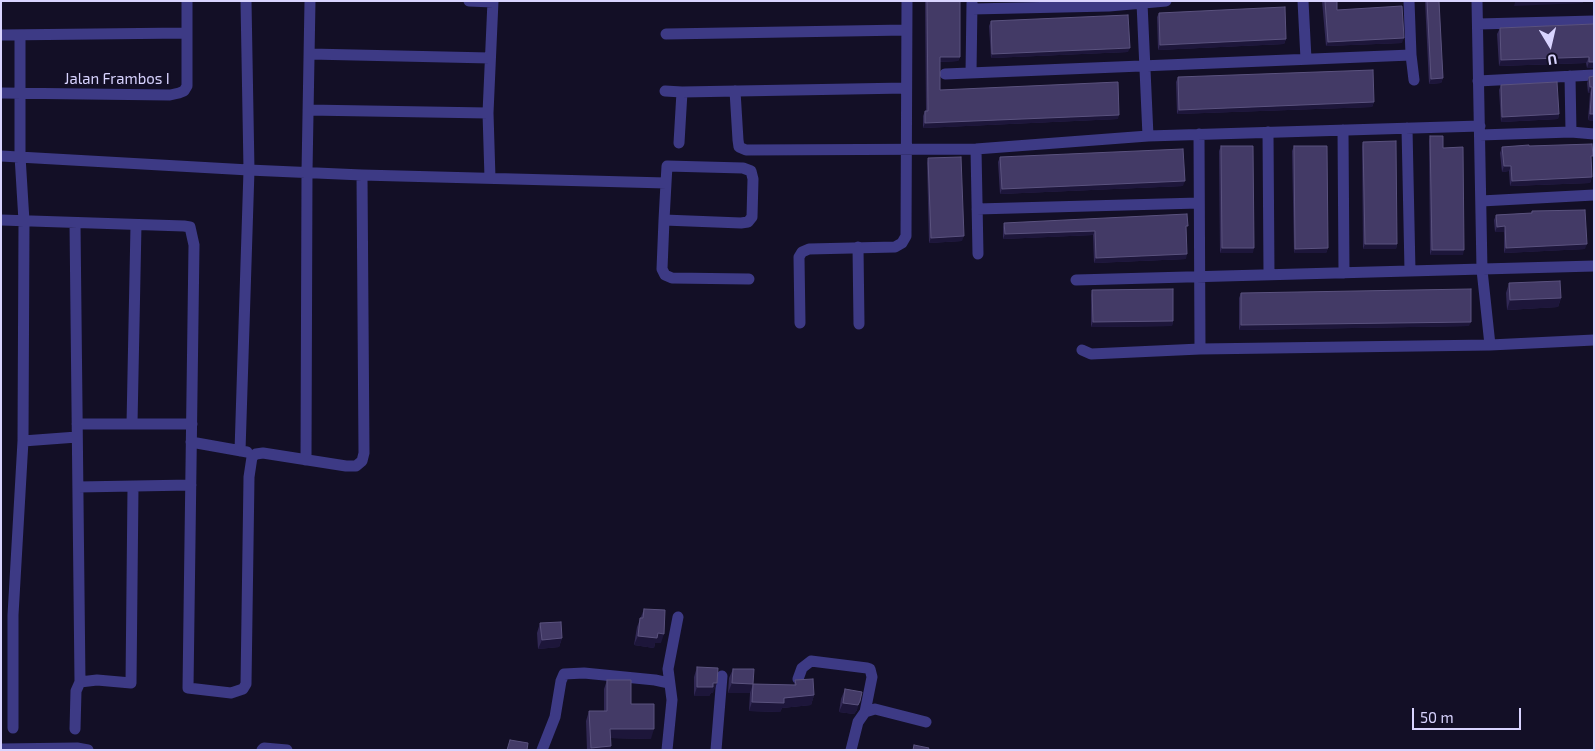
<!DOCTYPE html>
<style>
body{margin:0}
#map{position:relative;width:1595px;height:751px;overflow:hidden;background:#130f26;font-family:"Exo 2",sans-serif}
canvas{display:block}
.frame{position:absolute;inset:0;border:2px solid #d9d4ff;pointer-events:none}
.north{position:absolute;left:1525px;top:20px;width:50px;height:50px;-webkit-text-stroke:4px #130f26;paint-order:stroke;rotate:171deg;font-size:14px;font-weight:700;line-height:20px;text-align:center;color:#d9d4ff}
.north::after{content:'';display:block;margin:auto;width:18px;height:22px;background:#d9d4ff;clip-path:polygon(50% 0,100% 100%,50% 72%,0 100%)}
.scale{position:absolute;left:1412px;top:708px;width:109px;height:22px;box-sizing:border-box;border:2px solid #d9d4ff;border-top:0;padding-left:6px;font-size:15px;line-height:18px;white-space:nowrap;color:#d9d4ff;-webkit-text-stroke:4px #130f26;paint-order:stroke}
</style>
<div id="map">
<canvas width="1595" height="751"></canvas>
<div class="frame"></div>
<div class="north">U</div>
<div class="scale">50 m</div>
</div>
<script>
const ctx = document.querySelector('canvas').getContext('2d');
ctx.lineJoin = 'round';
const poly = rows => new Path2D(rows.map(r => 'M' + r).join(''));
function strokePath(path, color, width, dash) { ctx.strokeStyle = color; ctx.lineWidth = width; ctx.lineCap = dash ? 'butt' : 'round'; ctx.setLineDash(dash || []); ctx.stroke(path); }
function paint(path, color) { ctx.fillStyle = color; ctx.fill(path, 'evenodd'); }
function drawText(font, color, halo, rows, align = 'center') {
  ctx.font = font + ' "Exo 2",sans-serif'; ctx.lineWidth = 4.5; ctx.setLineDash([]); ctx.textBaseline = 'middle'; ctx.strokeStyle = halo; ctx.fillStyle = color; for (const [text, x, y, turn = 0] of rows) {
    ctx.save(); ctx.translate(x, y); ctx.rotate((+turn || 0) * Math.PI / 180); ctx.textAlign = isNaN(turn) ? turn : align; if (halo) ctx.strokeText(text, 0, 0); ctx.fillText(text, 0, 0); ctx.restore();
  }
}
const street = poly([
 [469,1,493,2],
 [1303,1,1306,59],
 [1409,1,1411,55,1414,80],
 [1477,1,1482,270,1490,345],
 [1142,3,1148,136],
 [972,9,1109,6,1166,1],
 [1478,24,1594,21],
 [666,34,906,30],
 [1,35,186,33],
 [310,54,490,58],
 [971,73,972,3],
 [945,74,1411,55],
 [1570,76,1571,132],
 [1478,81,1594,75],
 [665,91,682,92],
 [735,91,738,140,739,147,746,150,976,149,1148,136,1480,126],
 [1,93,170,95,179,93,184,91,187,86,187,1],
 [308,110,488,113],
 [1407,128,1410,271],
 [1343,130,1344,273],
 [1268,132,1269,274],
 [1199,134,1200,349],
 [1480,135,1571,132,1594,134],
 [679,143,682,92,906,88],
 [976,149,978,254],
 [1,156,249,170,246,1],
 [490,178,488,113,493,1],
 [1481,201,1594,195],
 [977,209,1199,203],
 [1,220,184,226,190,227,194,245,188,688,231,693,243,689,246,684,249,477,252,457,256,454,263,453,346,466,356,466,362,461,364,453,362,175],
 [664,220,662,269,665,275,672,278,749,279],
 [75,223,80,682],
 [858,247,859,324],
 [1076,280,1594,266],
 [800,323,799,257,802,252,809,249,895,247,902,243,906,236,907,1],
 [1082,350,1091,354,1200,349,1490,345,1594,340],
 [77,424,192,424],
 [132,424,136,225],
 [23,441,77,437],
 [191,442,247,452],
 [240,451,249,170,362,175,666,183,667,166,743,168,751,171,753,179,752,217,748,222,741,223,664,220,666,183],
 [306,460,307,172,310,1],
 [78,487,191,485],
 [798,679,802,668,811,661,867,668,870,669,872,677,865,712],
 [13,728,13,615,23,441,24,221,20,156,20,36],
 [75,729,76,691,80,682,97,680,131,683,133,487],
 [1,749,77,748,88,750],
 [262,750,264,748,287,750],
 [542,750,555,717,561,681,564,674,584,673,655,680,669,683],
 [667,750,672,700,668,669,678,617],
 [716,750,722,676],
 [851,750,858,722,865,712,875,709,926,722]
]);
const wall = poly([
 [925,1,960,1,960,57,958,61,940,62,940,90,1118,119,923,128,923,116,925,111,926,111],
 [1322,1,1337,1,1337,10,1402,43,1326,46],
 [1425,1,1439,1,1443,78,1441,83,1429,84],
 [1159,13,1286,39,1284,44,1158,50,1157,17],
 [991,21,1128,52,991,58,989,26],
 [1594,24,1594,68,1587,68,1586,63,1499,66,1497,34,1500,28],
 [1594,76,1594,121,1588,120,1590,93,1588,93,1587,83,1589,77],
 [1178,77,1374,102,1372,107,1177,114,1176,82],
 [1501,85,1559,114,1558,119,1501,122,1499,90],
 [1430,136,1443,148,1463,255,1430,255,1429,141],
 [1363,142,1397,244,1396,249,1363,249,1362,147],
 [1221,146,1253,253,1220,253,1219,151],
 [1294,146,1328,248,1326,253,1294,253,1292,151],
 [1529,146,1591,159,1592,177,1590,183,1510,186,1509,171,1502,172,1500,153,1502,147],
 [1000,157,1183,186,1000,194,998,162],
 [928,158,962,241,929,243,927,163],
 [1532,211,1585,249,1504,253,1504,232,1495,232,1494,220,1496,215,1531,213],
 [1004,223,1186,231,1186,259,1094,263,1093,235,1003,239,1003,227],
 [1509,283,1561,298,1558,307,1507,310,1506,293],
 [1092,290,1173,321,1172,326,1091,327,1091,295],
 [1241,293,1469,326,1239,330,1239,298],
 [644,609,661,643,655,643,654,648,634,645,637,627],
 [540,623,562,638,559,647,538,649,537,633],
 [697,667,713,693,711,693,709,696,694,696,694,677],
 [733,669,753,684,794,685,795,680,814,695,811,705,782,708,780,712,749,711,750,693,728,693,729,678],
 [607,680,631,704,651,739,611,738,610,750,587,750,586,721,589,711,604,711,604,689],
 [845,689,857,710,854,714,839,712,841,699]
]);
const shadedWall = poly([
 [1583,1,1583,3,1514,6,1515,2],
 [1404,38,1402,43,1326,46,1328,42],
 [1286,39,1284,44,1158,50,1160,45],
 [1130,48,1128,52,991,58,992,54],
 [940,57,960,57,958,61,938,62],
 [1589,57,1586,63,1499,66,1501,60],
 [1589,62,1594,62,1594,68,1587,68],
 [1443,78,1441,83,1429,84,1431,79],
 [1590,87,1592,87,1590,93,1588,93],
 [1374,102,1372,107,1177,114,1179,110],
 [1559,114,1558,119,1501,122,1502,117],
 [1590,114,1594,114,1594,121,1588,120],
 [1119,115,1118,119,923,128,925,123],
 [1504,166,1511,166,1509,171,1502,172],
 [1592,177,1590,183,1510,186,1512,181],
 [1185,181,1183,186,1000,194,1002,189],
 [1505,226,1504,232,1495,232,1497,227],
 [1095,231,1093,235,1003,239,1005,234],
 [964,236,962,241,929,243,931,238],
 [1365,244,1397,244,1396,249,1363,249],
 [1587,244,1585,249,1504,253,1506,248],
 [1222,248,1254,248,1253,253,1220,253],
 [1328,248,1326,253,1294,253,1295,249],
 [1432,250,1464,250,1463,255,1430,255],
 [1187,254,1186,259,1094,263,1096,258],
 [1561,298,1558,307,1507,310,1510,300],
 [1173,321,1172,326,1091,327,1093,322],
 [1471,322,1469,326,1239,330,1241,325],
 [658,633,664,634,661,643,655,643,654,648,634,645,638,636],
 [562,638,559,647,538,649,542,640],
 [713,683,717,683,713,693,711,693,709,696,694,696,697,687],
 [732,683,753,684,750,693,728,693],
 [814,695,811,705,782,708,780,712,749,711,752,702],
 [860,701,857,710,854,714,839,712,843,703],
 [610,729,654,729,651,739,606,738],
 [611,746,610,750,590,750,591,748]
]);
const building = poly([
 [927,1,960,1,960,57,940,57,940,90,1118,82,1119,115,925,123,925,111,928,111,927,1],
 [1325,1,1337,1,1337,10,1402,6,1404,38,1328,42,1325,1],
 [1427,1,1439,1,1443,78,1431,79,1427,1],
 [1285,7,1286,39,1160,45,1159,13,1285,7],
 [1128,15,1130,48,992,54,991,21,1128,15],
 [1594,24,1594,62,1589,62,1589,57,1501,60,1500,28,1594,24],
 [1373,70,1374,102,1179,110,1178,77,1373,70],
 [1594,76,1594,114,1590,114,1592,87,1590,87,1589,77,1594,76],
 [1557,82,1559,114,1502,117,1501,85,1557,82],
 [1430,136,1443,136,1443,148,1463,147,1464,250,1432,250,1430,136],
 [1396,141,1397,244,1365,244,1363,142,1396,141],
 [1592,144,1593,156,1591,156,1592,177,1512,181,1511,166,1504,166,1502,147,1529,145,1529,146,1592,144],
 [1221,146,1253,146,1254,248,1222,248,1221,146],
 [1294,146,1327,146,1328,248,1295,249,1294,146],
 [1183,149,1185,181,1002,189,1000,157,1183,149],
 [961,157,964,236,931,238,928,158,961,157],
 [1585,210,1587,244,1506,248,1505,226,1497,227,1496,215,1532,213,1532,211,1585,210],
 [1187,214,1188,226,1186,226,1187,254,1096,258,1095,231,1005,234,1004,223,1187,214],
 [1560,281,1561,298,1510,300,1509,283,1560,281],
 [1173,289,1173,321,1093,322,1092,290,1173,289],
 [1471,289,1471,322,1241,325,1241,293,1471,289],
 [644,609,665,610,664,634,658,633,657,638,638,636,640,618,643,618,644,609],
 [561,622,562,638,542,640,540,623,561,622],
 [697,667,718,668,717,683,713,683,713,687,697,687,697,667],
 [733,669,754,669,753,684,732,683,733,669],
 [813,679,814,695,784,698,784,703,752,702,753,684,796,685,795,680,813,679],
 [607,680,631,680,631,704,654,704,654,729,610,729,611,746,591,748,589,711,607,711,607,680],
 [845,689,862,692,860,701,858,705,843,703,845,689],
 [510,740,528,743,527,750,507,750,510,740],
 [914,745,929,748,928,750,913,750,914,745]
]);
const streetNames = [
 ["Jalan Frambos I",117,79]
];
strokePath(street, '#3d3a85', 11);
paint(wall, '#312854');
paint(shadedWall, '#1d163a');
paint(building, '#433a66');
strokePath(building, '#5a527e', 1);
drawText('15px', '#d9d4ff', '#130f26', streetNames);
</script>
